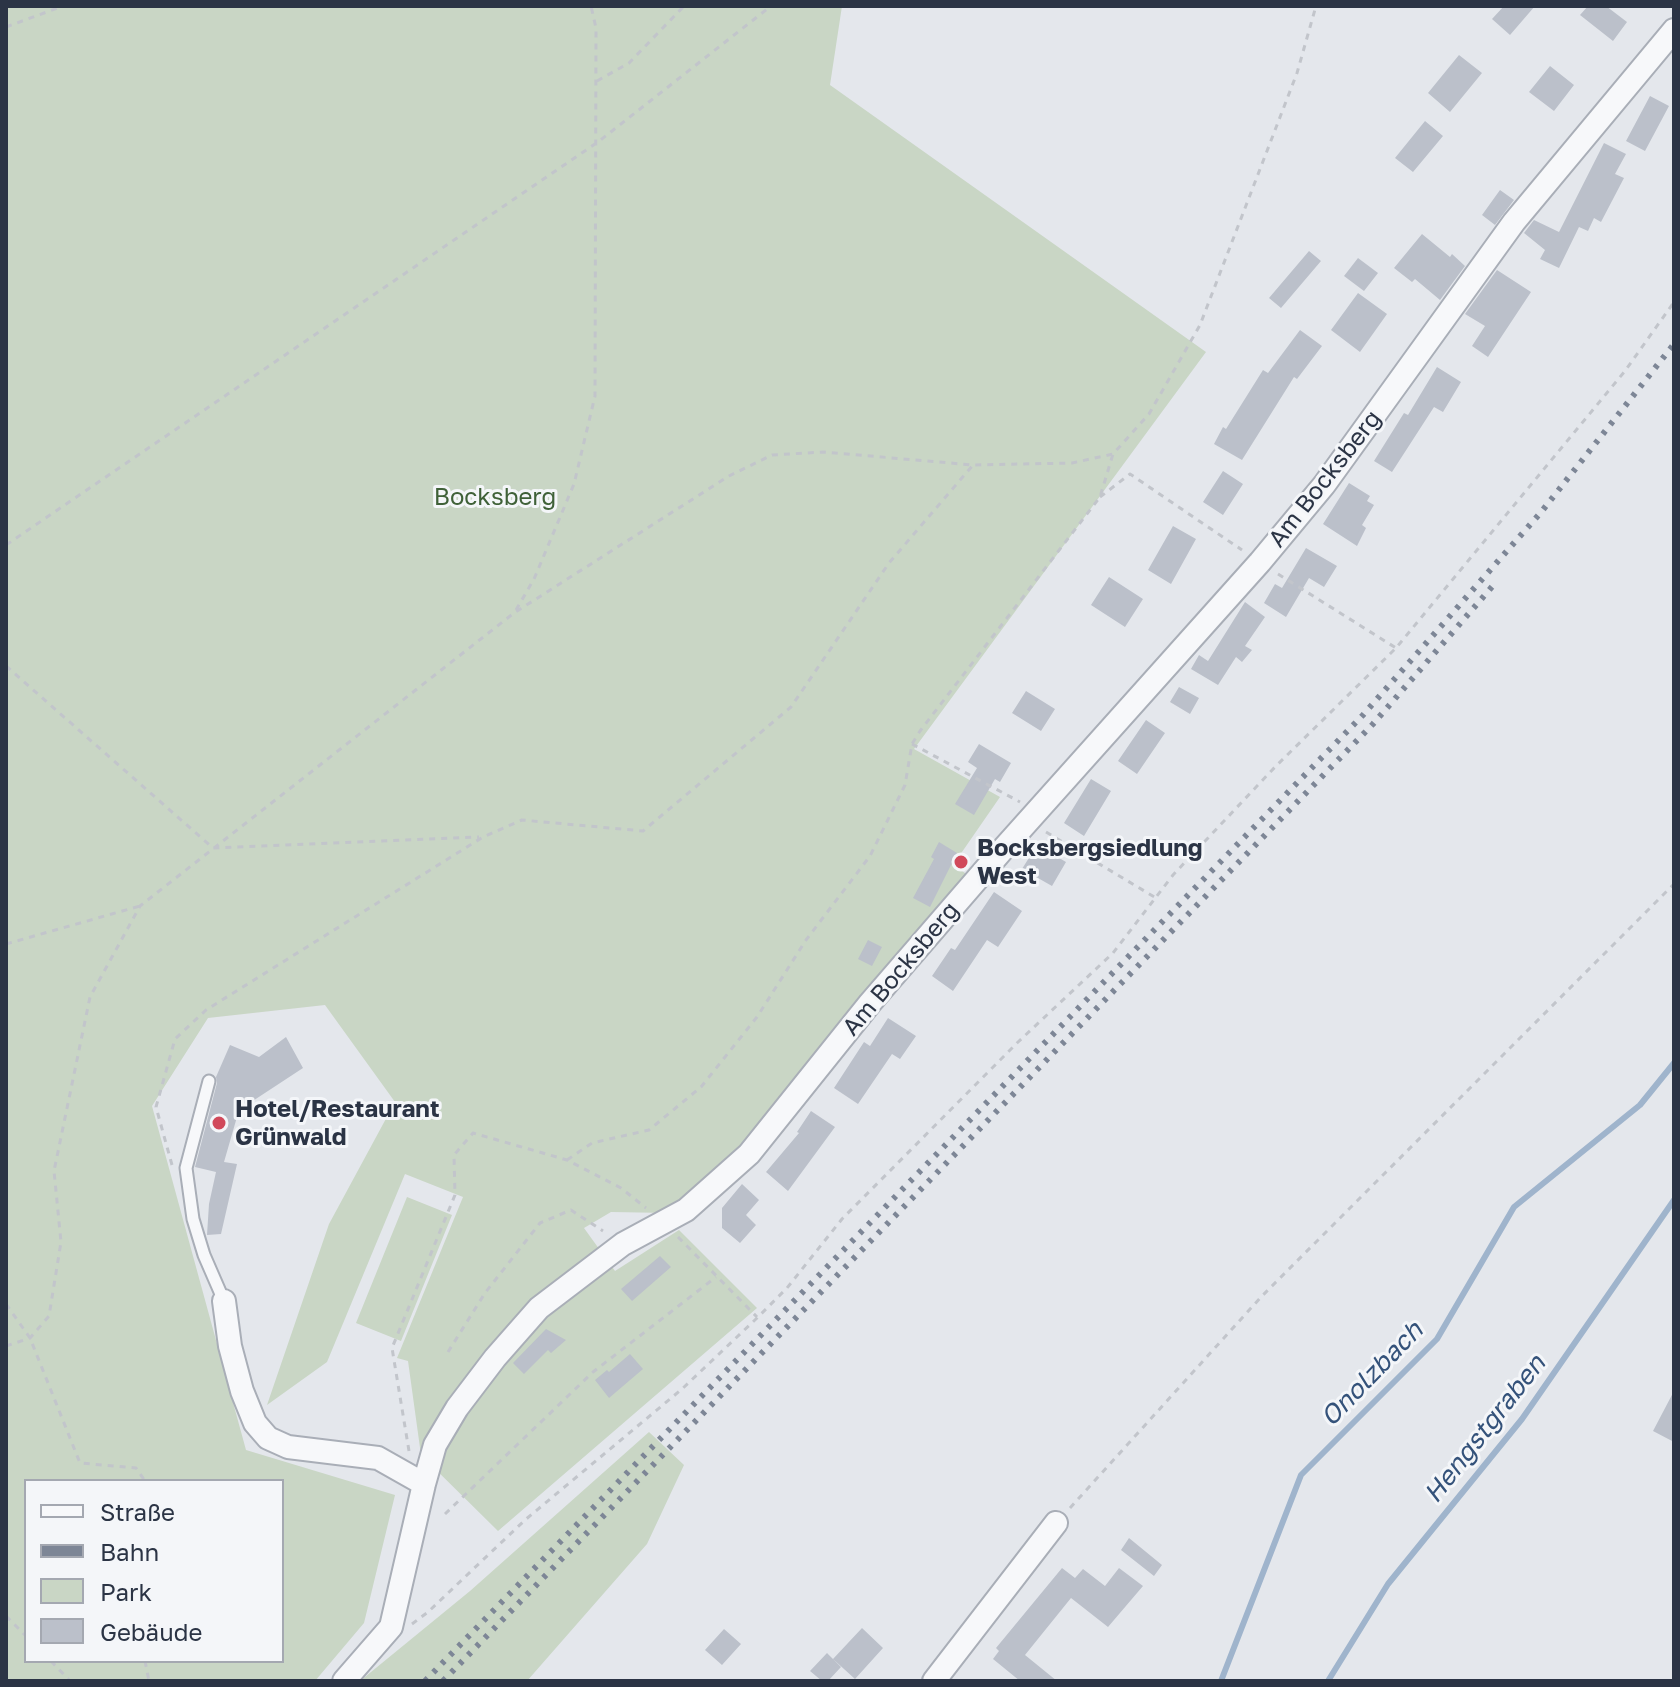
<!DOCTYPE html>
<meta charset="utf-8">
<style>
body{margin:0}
#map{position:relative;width:1680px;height:1687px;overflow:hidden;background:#e4e7ec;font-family:"Golos Text",sans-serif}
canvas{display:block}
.frame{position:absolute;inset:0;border:8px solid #2b3445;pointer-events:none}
.legend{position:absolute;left:24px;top:1479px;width:260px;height:184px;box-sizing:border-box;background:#f4f6f9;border:2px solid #a4a8b1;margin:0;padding:10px 14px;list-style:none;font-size:24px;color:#2b3445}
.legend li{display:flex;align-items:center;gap:16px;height:40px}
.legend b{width:40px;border:2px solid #a4a8b1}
</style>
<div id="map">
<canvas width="1680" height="1687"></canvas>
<div class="frame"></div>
<ul class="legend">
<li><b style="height:10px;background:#f7f8fa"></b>Straße</li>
<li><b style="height:10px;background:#7d8696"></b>Bahn</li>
<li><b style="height:22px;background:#c9d6c5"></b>Park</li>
<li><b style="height:22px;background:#bbc0ca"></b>Gebäude</li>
</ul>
</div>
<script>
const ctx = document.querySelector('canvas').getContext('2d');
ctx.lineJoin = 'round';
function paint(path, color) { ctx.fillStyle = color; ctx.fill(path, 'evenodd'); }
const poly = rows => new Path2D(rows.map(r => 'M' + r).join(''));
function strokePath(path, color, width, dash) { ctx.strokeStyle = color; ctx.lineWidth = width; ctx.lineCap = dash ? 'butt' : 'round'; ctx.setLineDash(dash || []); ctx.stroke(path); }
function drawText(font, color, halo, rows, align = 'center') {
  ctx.font = font + ' "Golos Text",sans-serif'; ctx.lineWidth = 6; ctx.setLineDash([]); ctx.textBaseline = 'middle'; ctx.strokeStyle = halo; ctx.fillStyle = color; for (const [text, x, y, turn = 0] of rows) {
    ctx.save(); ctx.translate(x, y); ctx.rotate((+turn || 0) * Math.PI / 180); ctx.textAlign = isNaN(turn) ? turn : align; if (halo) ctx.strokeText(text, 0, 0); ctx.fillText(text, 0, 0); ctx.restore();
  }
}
const green = poly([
 [6,6,842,6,830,85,1206,352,914,749,1000,797,953,865,968,875,744,1147,669,1213,611,1212,584,1228,615,1271,679,1230,757,1308,498,1531,421,1455,408,1361,397,1358,463,1197,405,1174,327,1362,267,1405,329,1224,395,1102,325,1005,208,1018,152,1106,246,1450,395,1495,364,1623,315,1681,6,1681],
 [26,1481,282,1481,282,1661,26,1661],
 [407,1197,452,1215,401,1341,356,1323],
 [649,1432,684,1465,647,1544,527,1681,360,1681,470,1591]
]);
const stream = poly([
 [1221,1681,1301,1475,1437,1339,1514,1207,1640,1105,1674,1063],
 [1328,1681,1388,1584,1522,1419,1674,1200]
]);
const building = poly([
 [1504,6,1535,6,1510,35,1492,19],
 [1588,6,1606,6,1627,22,1613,41,1580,15],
 [1459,55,1482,73,1450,112,1428,93],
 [1550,66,1574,85,1554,111,1529,92],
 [1650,96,1669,106,1645,151,1626,141],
 [1425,121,1443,136,1413,172,1395,158],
 [1604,143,1626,154,1615,174,1624,178,1601,222,1594,218,1588,231,1579,227,1559,268,1540,259,1545,250,1524,233,1534,220,1559,232],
 [1500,190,1514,200,1495,225,1482,215],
 [1422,234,1450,257,1452,254,1465,266,1440,300,1415,279,1412,282,1394,268],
 [1309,251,1321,261,1281,308,1269,298],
 [1358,258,1378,273,1364,291,1344,276],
 [1497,270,1531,292,1488,357,1472,346,1485,326,1465,314],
 [1358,293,1387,314,1360,352,1331,330],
 [1300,330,1322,346,1297,379,1294,377,1242,460,1214,444,1223,427,1226,429,1263,370,1268,373],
 [1437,367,1461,382,1443,412,1434,407,1392,472,1374,461,1404,413,1408,415],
 [1223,471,1243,484,1223,515,1203,502],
 [1349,483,1370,496,1367,501,1374,505,1362,525,1366,528,1357,546,1323,524],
 [1173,526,1196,539,1171,584,1148,570],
 [1306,548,1337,566,1324,587,1309,578,1286,617,1264,603,1275,584,1282,588],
 [1109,577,1143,599,1125,627,1091,605],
 [1245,602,1265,617,1245,646,1252,650,1242,662,1236,657,1218,685,1191,669,1199,655,1208,661],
 [1179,687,1199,698,1190,714,1170,702],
 [1026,691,1055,709,1041,731,1012,713],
 [1146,720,1165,733,1137,774,1118,761],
 [979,744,1011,763,1000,782,995,779,974,815,955,804,977,768,968,762],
 [1091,779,1111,791,1084,836,1064,823],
 [939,842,957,853,930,907,913,898,934,859,931,857],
 [1037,845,1066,862,1052,886,1022,869],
 [994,892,1022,911,998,947,987,940,953,991,932,976,951,948,955,950],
 [868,940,882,947,872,966,858,959],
 [888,1018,916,1036,900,1059,892,1054,858,1104,834,1088,864,1042,870,1046],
 [286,1037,303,1068,239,1110,224,1162,237,1164,221,1234,207,1235,209,1204,216,1172,195,1167,217,1083,216,1077,230,1045,259,1057],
 [811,1111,835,1127,788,1191,766,1172,799,1133,797,1132],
 [742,1184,759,1200,746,1215,756,1225,740,1243,722,1228,722,1208],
 [660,1256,671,1267,632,1301,621,1289],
 [546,1329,566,1340,551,1353,548,1350,524,1374,513,1363],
 [630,1354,643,1369,609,1398,595,1380,607,1370,609,1372],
 [1674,1391,1674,1442,1653,1431],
 [1129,1538,1162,1565,1154,1576,1121,1550],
 [1062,1568,1075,1578,1083,1569,1105,1586,1119,1568,1143,1586,1108,1627,1071,1598,1025,1655,1057,1681,1020,1681,993,1659,999,1651,996,1648],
 [862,1628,883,1648,855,1679,833,1659],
 [724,1629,741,1644,722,1665,705,1650],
 [827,1653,841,1667,828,1681,822,1681,810,1671]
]);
const path = poly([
 [6,27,63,6],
 [597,81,629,63,684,6],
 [1100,497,1130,474,1242,550],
 [6,545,598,142,771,6],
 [1278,574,1396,648],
 [516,610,534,579,574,484,595,396,596,28,591,6],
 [6,666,213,848,479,837],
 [912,744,1020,802],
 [1046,832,1156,898],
 [6,944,140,906],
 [567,1160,592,1143,649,1130,701,1087,757,1017,806,940,870,856,905,785,912,744,920,731,1100,497,1113,454],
 [172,1165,156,1107,175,1039,206,1010,483,837,522,820,643,831,791,707,889,563,973,465],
 [678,1237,757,1317],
 [6,1304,30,1338,80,1463,136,1468,145,1481],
 [6,1346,30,1338,49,1316,61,1242,54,1171,90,997,140,906,514,613,729,476,772,455,824,452,973,465,1072,463,1113,454,1149,414,1200,325,1297,73,1316,6],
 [448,1352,485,1293,540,1223,571,1210,603,1231],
 [409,1451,392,1348,455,1195,454,1155,473,1133,567,1160,621,1188,646,1208],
 [1070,1508,1261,1297,1674,884],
 [445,1514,593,1372,716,1277],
 [6,1616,26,1636],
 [412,1624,428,1612,525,1520,682,1389,757,1318,787,1288,842,1219,1017,1043,1113,953,1173,875,1275,767,1396,648,1625,371,1674,302],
 [51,1661,70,1681],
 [145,1661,149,1681]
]);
const service = poly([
 [209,1081,186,1168,193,1219,204,1255,224,1301]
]);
const minor = poly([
 [224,1301,230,1346,242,1391,255,1423,268,1438,288,1447,378,1458,424,1484],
 [344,1681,391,1627,424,1484,435,1445,457,1408,495,1358,539,1308,623,1244,686,1210,749,1154,870,1003,1004,848,1260,562,1324,485,1514,222,1674,30],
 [934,1681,1056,1523]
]);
const rail = poly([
 [425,1681,1363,715,1542,511,1674,344],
 [443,1681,1373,724,1497,581]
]);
const markers = [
 [961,862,8,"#d1495b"],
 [219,1123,8,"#d1495b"]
];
const streetNames = [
 ["Am Bocksberg",1325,479,-52],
 ["Am Bocksberg",901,969,-50]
];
const parkNames = [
 ["Bocksberg",495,497]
];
const poiNames = [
 ["Bocksbergsiedlung",977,848],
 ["West",977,876],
 ["Hotel/Restaurant",235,1109],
 ["Grünwald",235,1137]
];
const waterNames = [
 ["Onolzbach",1372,1374,-46],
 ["Hengstgraben",1485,1429,-52]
];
paint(green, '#c9d6c5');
strokePath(stream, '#9fb4cc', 6);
paint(building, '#bbc0ca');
strokePath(service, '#a9aeb7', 15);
strokePath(minor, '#a9aeb7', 26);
strokePath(path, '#c2c5cb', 3, [6, 6]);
strokePath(service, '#f7f8fa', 11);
strokePath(minor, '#f7f8fa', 22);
strokePath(rail, '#7d8696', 6, [4, 8]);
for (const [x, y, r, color] of markers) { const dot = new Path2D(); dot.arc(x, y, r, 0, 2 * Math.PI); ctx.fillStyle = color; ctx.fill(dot); strokePath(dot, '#f4f6f9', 3); }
drawText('24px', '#2b3445', '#f4f6f9', streetNames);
drawText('24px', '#3f6138', '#f4f6f9', parkNames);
drawText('bold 24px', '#2b3445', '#f4f6f9', poiNames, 'left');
drawText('italic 26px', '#34527a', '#f4f6f9', waterNames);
</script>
